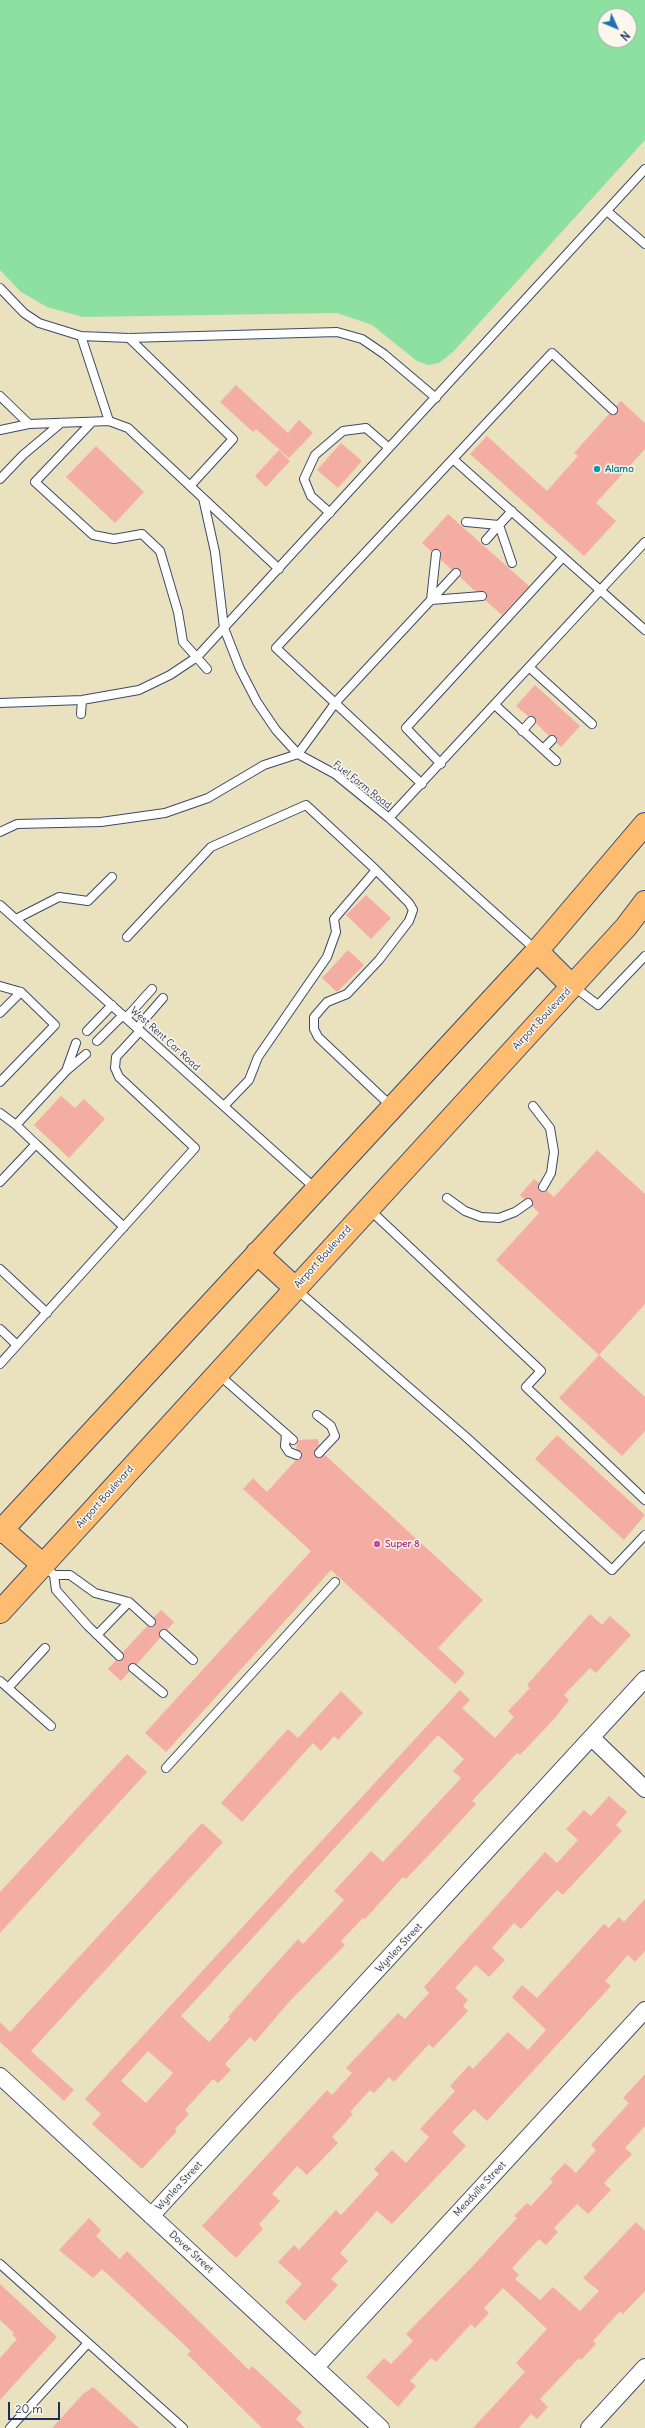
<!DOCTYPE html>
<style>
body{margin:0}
#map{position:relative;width:645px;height:2428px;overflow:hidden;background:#eae1bf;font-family:Delius,sans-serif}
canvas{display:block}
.north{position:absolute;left:597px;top:8px;width:40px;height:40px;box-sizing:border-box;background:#fbf7ec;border:1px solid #a1a7b3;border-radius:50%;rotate:134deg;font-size:11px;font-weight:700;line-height:16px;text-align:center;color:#1b2f5e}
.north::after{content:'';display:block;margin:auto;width:14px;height:18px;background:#1f6fb2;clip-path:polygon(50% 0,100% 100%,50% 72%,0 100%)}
.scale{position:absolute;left:8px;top:2402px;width:52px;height:18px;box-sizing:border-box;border:2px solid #1b2f5e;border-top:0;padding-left:5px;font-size:12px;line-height:14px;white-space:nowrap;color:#1b2f5e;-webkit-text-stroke:3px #fbf7ec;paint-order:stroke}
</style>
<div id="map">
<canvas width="645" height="2428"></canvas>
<div class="north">N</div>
<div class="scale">20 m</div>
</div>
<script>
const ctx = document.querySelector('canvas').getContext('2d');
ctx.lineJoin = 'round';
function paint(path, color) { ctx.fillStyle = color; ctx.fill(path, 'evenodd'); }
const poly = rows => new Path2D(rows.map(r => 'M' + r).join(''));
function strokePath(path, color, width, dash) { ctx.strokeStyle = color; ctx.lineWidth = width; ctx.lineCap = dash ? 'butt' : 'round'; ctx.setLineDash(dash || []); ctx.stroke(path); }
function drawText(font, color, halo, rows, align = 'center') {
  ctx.font = font + ' Delius,sans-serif'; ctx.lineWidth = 3; ctx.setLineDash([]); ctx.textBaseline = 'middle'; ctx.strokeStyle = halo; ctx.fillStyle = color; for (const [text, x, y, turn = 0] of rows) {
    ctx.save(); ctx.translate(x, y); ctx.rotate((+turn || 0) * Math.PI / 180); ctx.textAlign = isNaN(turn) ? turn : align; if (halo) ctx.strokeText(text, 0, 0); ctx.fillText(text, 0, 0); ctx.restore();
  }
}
const green = poly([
 [0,0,645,0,645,140,453,352,439,363,428,365,417,361,372,325,337,313,83,317,47,307,21,292,0,270],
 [605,16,629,16,629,40,605,40]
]);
const building = poly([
 [236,385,288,433,299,420,313,433,289,458,256,429,253,432,220,402],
 [621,401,645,423,645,449,596,503,616,521,584,556,470,454,487,436,547,491,578,456,574,453,609,414,614,415,617,413,616,406],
 [341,443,362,461,338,488,317,470],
 [96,446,144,492,115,523,66,477],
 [279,450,290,461,266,487,255,476],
 [448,514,529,586,502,615,485,600,486,593,475,591,460,577,461,574,459,569,452,570,441,560,440,550,434,549,431,551,422,543],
 [535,685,580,726,561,747,557,743,556,736,549,736,536,723,534,717,528,716,516,706],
 [366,895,391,918,371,939,346,915],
 [348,950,364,965,337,992,322,978],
 [61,1096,75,1108,84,1099,105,1119,69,1158,34,1125],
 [597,1150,645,1194,645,1304,599,1355,496,1260,539,1213,532,1206,532,1200,528,1198,524,1199,520,1195,534,1179,539,1183,538,1187,540,1192,547,1191,554,1197],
 [599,1355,645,1397,645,1431,622,1456,559,1398],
 [557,1435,645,1515,624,1540,535,1459],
 [318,1439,319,1445,314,1452,315,1457,320,1458,325,1455,483,1600,438,1648,465,1673,455,1684,331,1570,166,1752,145,1733,311,1551,243,1489,253,1478,267,1492,296,1460,302,1457,301,1452,296,1449,298,1440],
 [161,1610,174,1622,167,1630,160,1630,160,1638,137,1664,129,1664,129,1672,121,1681,108,1669,116,1660,123,1660,123,1652,147,1626,150,1627,155,1625,154,1617],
 [590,1614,602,1625,610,1616,631,1635,596,1673,590,1668,564,1695,569,1700,555,1718,520,1755,517,1753,472,1801,476,1804,444,1839,406,1879,403,1877,365,1919,363,1918,341,1941,345,1945,289,2002,255,2042,250,2037,225,2064,231,2070,218,2083,213,2079,185,2110,189,2114,175,2129,177,2131,142,2169,92,2124,101,2114,85,2099,460,1690,470,1700,462,1708,495,1738,514,1717,508,1711,530,1688,527,1685],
 [438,1735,464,1759,453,1771,461,1778,383,1862,371,1851,334,1891,344,1900,303,1944,298,1939,228,2017,230,2019,209,2042,181,2016],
 [148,2051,173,2073,146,2103,121,2081],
 [341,1691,363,1713,338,1740,334,1736,321,1751,313,1743,242,1822,221,1803,288,1729,298,1738],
 [127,1754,147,1772,0,1933,0,1892],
 [609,1796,627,1812,616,1825,622,1831,563,1895,557,1890,521,1929,514,1923,492,1948,505,1960,489,1977,476,1965,455,1988,468,2000,463,2006,468,2011,433,2048,429,2044,394,2082,389,2077,374,2093,370,2090,350,2112,353,2114,332,2137,338,2143,307,2175,297,2166,272,2194,280,2201,259,2224,263,2229,236,2258,202,2226,327,2090,332,2095,352,2073,346,2068,398,2013,405,2019,429,1993,424,1987,545,1852,557,1863,578,1840,566,1829,584,1810,591,1816],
 [202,1823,223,1842,31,2051,74,2090,64,2101,0,2042,0,2022,10,2032],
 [645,1899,645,1951,635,1962,628,1955,605,1981,611,1986,487,2121,474,2109,452,2132,466,2146,392,2224,377,2211,340,2253,348,2261,331,2279,338,2285,305,2321,285,2302,302,2284,278,2262,294,2245,299,2250,336,2210,341,2215,379,2174,374,2169,392,2150,406,2163,429,2137,420,2129,455,2091,450,2086,469,2065,473,2069,508,2032,528,2050,546,2030,512,1997,522,1985,537,1998,604,1924,609,1928,619,1917,624,1922],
 [645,2074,645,2126,625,2148,632,2154,604,2183,611,2190,588,2214,577,2204,554,2228,558,2232,546,2245,539,2239,512,2268,519,2275,515,2279,540,2300,553,2287,580,2311,599,2291,583,2278,636,2222,645,2231,645,2291,623,2314,620,2311,593,2341,596,2344,581,2360,579,2358,540,2399,548,2407,537,2419,531,2414,519,2428,473,2428,525,2372,516,2363,547,2329,503,2288,484,2308,489,2313,475,2328,471,2324,436,2362,431,2358,410,2381,416,2386,398,2407,366,2377,384,2358,391,2364,413,2341,406,2334,472,2267,517,2218,514,2216,527,2203,531,2206,553,2182,550,2179,565,2163,576,2173,596,2150,591,2145,629,2103,623,2098],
 [89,2218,101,2230,96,2236,120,2259,127,2251,249,2370,252,2366,302,2412,296,2419,305,2428,262,2428,187,2354,191,2351,102,2269,93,2278,59,2250],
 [0,2284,57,2337,0,2400,0,2358,17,2339,12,2335,14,2333,0,2320],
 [93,2387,139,2428,52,2428,83,2394]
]);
const lane = poly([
 [607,211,645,244],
 [0,288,24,313,39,323,81,336,129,338,337,332,362,339,384,354,436,398],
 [81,336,109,421],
 [129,338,233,439,190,486],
 [0,396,29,424],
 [92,422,35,482,93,535,114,539,142,534,160,551,178,612,183,642,207,669],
 [0,430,29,424,109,421,128,428,279,569],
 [454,460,645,630],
 [0,479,23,455,61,423],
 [203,498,215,552,224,628,240,669,257,702,276,730,298,754,336,702,456,573],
 [512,511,499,525,512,563],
 [330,513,311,496,304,479,315,455,343,431,366,428,389,448],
 [466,522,499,525],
 [486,540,499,525],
 [431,600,482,596],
 [431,600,436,554],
 [529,667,592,724],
 [0,703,82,700,139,690,170,675,197,657,645,169],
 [495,705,556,761],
 [81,714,82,700],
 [522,731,531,721],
 [543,749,552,740],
 [441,764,406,728,563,557],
 [422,784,276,648,552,353,613,410],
 [389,818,645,542],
 [0,832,17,824,101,822,165,813,208,798,264,765,298,754,335,774,389,818,536,950],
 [0,905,316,1189],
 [16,919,59,897,88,901,112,877],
 [127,937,211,847,306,805,376,870,409,903,413,910,409,921,379,960,347,994,327,1002,314,1017,314,1029,318,1037,392,1107],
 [0,986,21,992,55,1025,0,1082],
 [573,986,598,1005,645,956],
 [0,1013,21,992],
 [126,1018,152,989],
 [137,1028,163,998],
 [87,1031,112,1005],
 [97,1041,123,1015],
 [66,1071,76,1043],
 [224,1106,249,1080,258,1057,327,957,336,932,334,919,376,870],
 [533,1106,550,1128,554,1152,551,1173,543,1187],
 [0,1113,16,1125],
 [36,1144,124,1227],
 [0,1182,36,1144,16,1125,66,1071,86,1054],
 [447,1198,465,1211,481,1217,499,1218,515,1212,528,1203],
 [370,1210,541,1371,526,1387,645,1500],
 [0,1269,47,1313],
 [296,1289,466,1437,612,1570,645,1535],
 [0,1329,17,1345],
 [0,1364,195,1148,119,1077,115,1068,116,1057,140,1031],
 [218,1374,293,1440],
 [317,1415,331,1426,335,1436,319,1453],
 [286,1434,285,1446,289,1452,297,1455],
 [43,1565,54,1575,56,1590,88,1626,119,1656],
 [54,1575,70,1575,95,1593,129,1602,151,1622],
 [164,1634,193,1660],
 [97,1635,129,1602],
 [133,1668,163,1693],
 [0,1681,51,1726],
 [8,1688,45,1648],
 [166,1768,335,1582],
 [0,2264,183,2428],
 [10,2428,88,2343]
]);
const street = poly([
 [592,1738,645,1789],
 [0,2076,381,2428],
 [151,2216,645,1679],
 [316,2367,645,2010],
 [589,2428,645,2367]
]);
const primary = poly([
 [537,951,572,986],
 [257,1253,295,1288],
 [2,1529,43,1565],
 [0,1532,537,951,645,824],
 [0,1612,626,927,645,902]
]);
const markers = [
 [597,469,4,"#0f9aa8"],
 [377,1544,4,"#d1479c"]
];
const cultureNames = [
 ["Alamo",605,469]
];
const streetNames = [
 ["Fuel Farm Road",362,785,38],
 ["Airport Boulevard",542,1019,-47],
 ["West Rent Car Road",165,1039,42],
 ["Airport Boulevard",323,1257,-48],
 ["Airport Boulevard",105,1497,-48],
 ["Wynlea Street",399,1948,-47],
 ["Wynlea Street",179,2186,-47],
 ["Meadville Street",480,2189,-47],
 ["Dover Street",191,2252,43]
];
const hotelNames = [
 ["Super 8",385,1544]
];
paint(green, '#8ee0a1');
paint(building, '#f4ada2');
strokePath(lane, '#3a4a6d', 10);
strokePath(street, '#3a4a6d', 18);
strokePath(primary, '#3a4a6d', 24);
strokePath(lane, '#fff', 8);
strokePath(street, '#fff', 16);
strokePath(primary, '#fdbc6f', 22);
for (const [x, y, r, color] of markers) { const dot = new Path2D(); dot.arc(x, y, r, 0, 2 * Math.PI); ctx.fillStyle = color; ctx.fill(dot); strokePath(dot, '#fbf7ec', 1.5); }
drawText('bold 10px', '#0d838f', '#fbf7ec', cultureNames, 'left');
drawText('10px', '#1b2f5e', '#fbf7ec', streetNames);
drawText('bold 10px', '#b23c85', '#fbf7ec', hotelNames, 'left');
</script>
